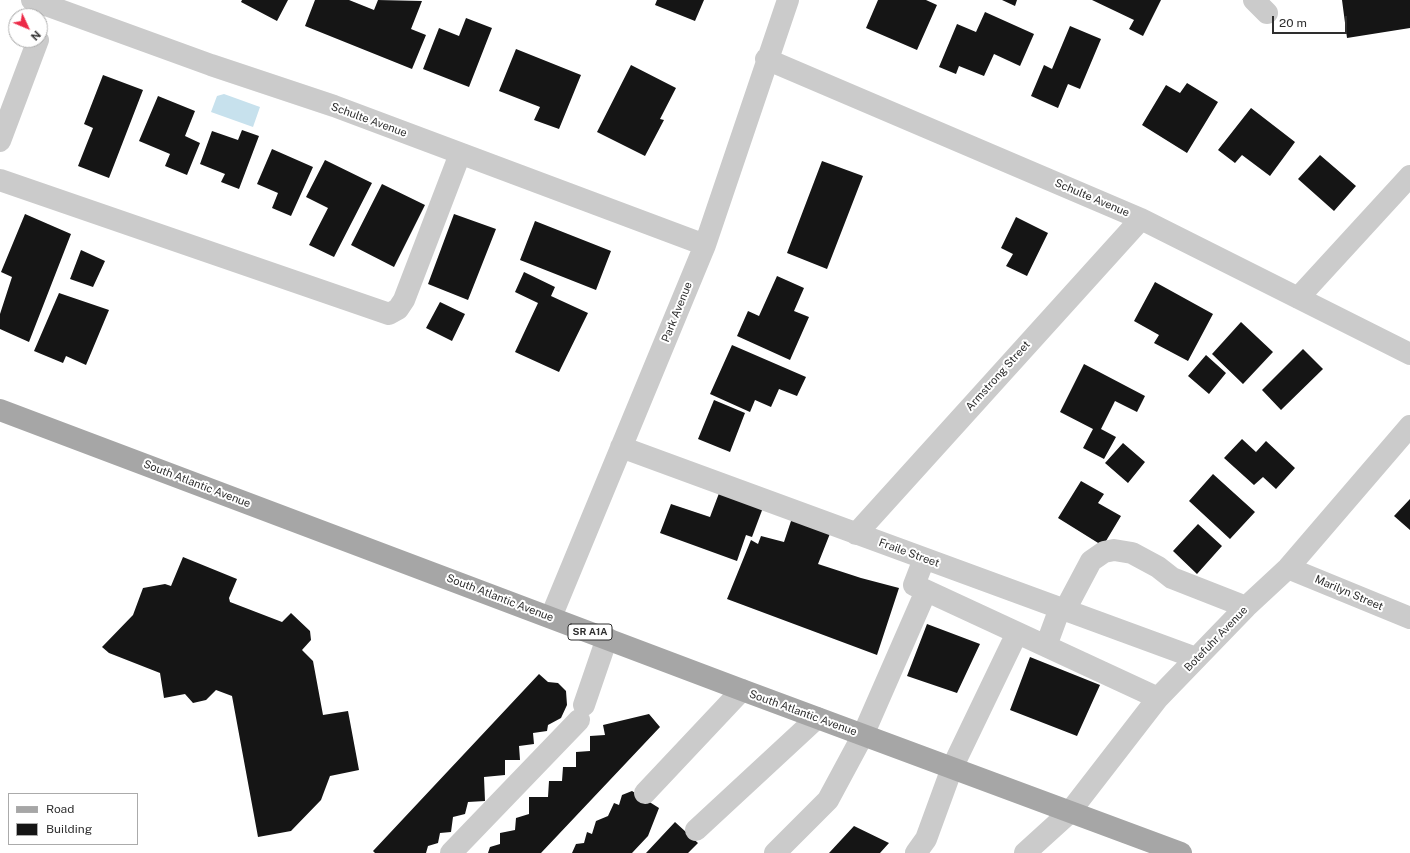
<!DOCTYPE html>
<style>
body{margin:0}
#map{position:relative;width:1410px;height:853px;overflow:hidden;background:#fff;font-family:"Public Sans",sans-serif}
canvas{display:block}
.legend{position:absolute;left:8px;top:793px;width:130px;height:52px;box-sizing:border-box;background:#fff;border:1px solid #ababab;margin:0;padding:5px 7px;list-style:none;font-size:12px;color:#2e2e2e}
.legend li{display:flex;align-items:center;gap:8px;height:20px}
.legend b{width:20px;border:1px solid #ababab}
.north{position:absolute;left:8px;top:8px;width:40px;height:40px;box-sizing:border-box;background:#fff;border:1px solid #ababab;border-radius:50%;rotate:134deg;font-size:11px;font-weight:700;line-height:16px;text-align:center;color:#2e2e2e}
.north::after{content:'';display:block;margin:auto;width:14px;height:18px;background:#ec2a47;clip-path:polygon(50% 0,100% 100%,50% 72%,0 100%)}
.scale{position:absolute;left:1272px;top:16px;width:75px;height:18px;box-sizing:border-box;border:2px solid #2e2e2e;border-top:0;padding-left:5px;font-size:12px;line-height:14px;white-space:nowrap;color:#2e2e2e;-webkit-text-stroke:3px #fff;paint-order:stroke}
</style>
<div id="map">
<canvas width="1410" height="853"></canvas>
<ul class="legend">
<li><b style="height:5px;background:#a6a6a6"></b>Road</li>
<li><b style="height:11px;background:#151515"></b>Building</li>
</ul>
<div class="north">N</div>
<div class="scale">20 m</div>
</div>
<script>
const ctx = document.querySelector('canvas').getContext('2d');
ctx.lineJoin = 'round';
function paint(path, color) { ctx.fillStyle = color; ctx.fill(path, 'evenodd'); }
const poly = rows => new Path2D(rows.map(r => 'M' + r).join(''));
function strokePath(path, color, width, dash) { ctx.strokeStyle = color; ctx.lineWidth = width; ctx.lineCap = dash ? 'butt' : 'round'; ctx.setLineDash(dash || []); ctx.stroke(path); }
function drawText(font, color, halo, rows, align = 'center') {
  ctx.font = font + ' "Public Sans",sans-serif'; ctx.lineWidth = 4; ctx.setLineDash([]); ctx.textBaseline = 'middle'; ctx.strokeStyle = halo; ctx.fillStyle = color; for (const [text, x, y, turn = 0] of rows) {
    ctx.save(); ctx.translate(x, y); ctx.rotate((+turn || 0) * Math.PI / 180); ctx.textAlign = isNaN(turn) ? turn : align; if (halo) ctx.strokeText(text, 0, 0); ctx.fillText(text, 0, 0); ctx.restore();
  }
}
const water = poly([
 [224,94,260,107,253,127,211,112,217,96]
]);
const building = poly([
 [242,0,288,0,277,21,241,2],
 [315,0,349,0,374,10,378,0,422,1,411,29,426,35,412,69,305,26],
 [657,0,704,0,695,21,655,5],
 [878,0,926,0,937,5,917,50,866,28],
 [1002,0,1017,0,1015,6],
 [1092,0,1161,0,1143,36,1129,29,1134,20],
 [1342,0,1410,0,1410,28,1347,38],
 [985,12,1034,34,1020,66,994,54,984,76,959,66,956,74,939,67,957,24,976,32],
 [466,18,492,28,469,87,423,69,439,28,459,36],
 [1070,26,1101,39,1080,89,1068,84,1058,108,1031,96,1044,65,1052,69],
 [516,49,581,75,559,129,534,120,540,107,499,91],
 [631,65,676,88,660,119,664,120,645,156,597,132],
 [103,75,143,90,109,178,78,166,93,128,84,124],
 [1187,83,1218,102,1187,153,1142,125,1166,85,1180,93],
 [158,96,195,111,185,136,200,143,187,175,165,166,170,154,139,141],
 [1251,108,1295,142,1270,176,1242,155,1235,163,1218,150],
 [242,130,259,136,239,189,221,182,225,174,200,164,212,131,238,140],
 [272,149,313,167,291,216,272,208,278,193,257,184],
 [1320,155,1356,186,1334,211,1298,179],
 [325,160,372,183,334,257,309,245,328,208,306,197],
 [822,161,863,176,827,269,787,253],
 [382,184,425,205,394,267,351,245],
 [25,214,71,234,29,342,0,329,0,314,12,277,1,272],
 [454,214,496,229,468,300,428,284],
 [1016,217,1048,233,1027,276,1006,266,1013,254,1001,248],
 [535,221,611,251,596,290,520,260],
 [81,250,105,261,93,287,70,279],
 [524,272,555,287,551,296,588,313,559,372,515,352,538,303,515,292],
 [777,276,804,288,794,311,809,317,790,360,737,336,748,311,759,316],
 [1155,282,1213,314,1188,361,1154,343,1159,335,1134,321],
 [59,293,109,310,86,365,66,356,63,363,34,351],
 [440,302,465,314,452,341,426,328],
 [1241,322,1273,352,1243,384,1212,354],
 [732,345,806,377,797,396,779,389,771,407,755,400,750,412,710,394],
 [1303,349,1323,369,1281,410,1262,390],
 [1206,355,1226,373,1209,394,1188,376],
 [1084,364,1145,396,1137,412,1115,401,1101,429,1116,437,1104,459,1083,448,1093,429,1060,412],
 [714,400,745,413,730,452,698,439],
 [1242,439,1256,452,1266,441,1295,468,1276,489,1263,477,1254,485,1224,458],
 [1123,443,1145,462,1128,483,1105,463],
 [1213,474,1255,512,1230,539,1189,501],
 [1081,481,1104,494,1098,503,1121,516,1103,546,1058,518],
 [721,488,764,505,752,537,746,535,737,561,660,533,671,504,710,517],
 [1410,499,1410,530,1394,516],
 [792,518,831,531,818,564,861,578,899,588,877,655,727,599,751,540,758,544,761,536,784,542],
 [1198,524,1222,546,1197,574,1173,551],
 [183,557,237,579,229,598,230,602,282,622,291,613,310,631,311,640,302,650,313,661,323,715,348,711,359,770,330,776,321,800,291,831,258,837,232,696,216,690,206,700,193,703,185,694,164,698,160,673,109,653,102,647,133,615,143,588,165,584,171,586],
 [927,624,980,644,957,693,907,676],
 [1030,657,1100,685,1077,736,1010,710],
 [539,674,548,682,558,683,566,691,567,705,561,718,548,725,547,731,533,733,534,744,519,746,520,760,505,760,505,775,484,777,485,801,468,802,465,814,453,817,451,832,440,833,438,843,428,846,426,853,375,853,373,851],
 [649,714,660,727,541,853,488,853,490,847,500,844,500,833,515,830,516,818,529,814,529,797,548,797,549,781,562,781,563,767,576,767,576,752,590,751,590,736,605,735,603,725],
 [632,791,659,808,648,836,632,853,572,853,576,844,584,843,587,832,592,834,596,821,608,816,614,803,619,805,622,795],
 [675,822,698,843,688,853,646,853],
 [854,826,889,843,880,853,829,853]
]);
const minor = poly([
 [32,0,211,65,334,106,705,245],
 [1254,0,1267,13],
 [766,59,1141,219,1410,354],
 [0,141,38,40],
 [0,180,389,314,398,309,404,300,460,154],
 [1298,298,1410,176],
 [621,447,1196,658],
 [856,534,1141,219],
 [924,559,914,585,1158,698],
 [1288,568,1410,618],
 [1065,610,1091,561,1104,552,1114,550,1132,553,1158,567,1172,578,1246,607],
 [551,617,705,245,788,0],
 [1046,646,1060,608],
 [584,705,607,638],
 [645,793,742,690],
 [696,830,817,718],
 [451,853,579,720],
 [775,853,828,800,863,735,926,591],
 [916,853,926,839,952,768,1017,633],
 [1025,853,1069,813,1158,698,1246,607,1288,568,1410,426]
]);
const major = poly([
 [0,410,742,690,1181,853]
]);
const shields = [
 [590,632,44]
];
const shieldNames = [
 ["SR A1A",590,632]
];
const streetNames = [
 ["Schulte Avenue",369,120,20],
 ["Schulte Avenue",1092,198,23],
 ["Park Avenue",677,312,-68],
 ["Armstrong Street",998,376,-48],
 ["South Atlantic Avenue",197,484,21],
 ["Fraile Street",909,553,20],
 ["Marilyn Street",1349,593,23],
 ["South Atlantic Avenue",500,598,21],
 ["Botefuhr Avenue",1216,639,-46],
 ["South Atlantic Avenue",803,713,20]
];
paint(water, '#c7e1ed');
paint(building, '#151515');
strokePath(minor, '#cbcbcb', 22);
strokePath(major, '#a6a6a6', 22);
for (const [x, y, w] of shields) { const box = new Path2D(); box.roundRect(x - w / 2, y - 8, w, 16, 3); ctx.fillStyle = '#fff'; ctx.fill(box); strokePath(box, '#2e2e2e', 1); }
drawText('bold 10px', '#2e2e2e', null, shieldNames);
drawText('11px', '#2e2e2e', '#fff', streetNames);
</script>
